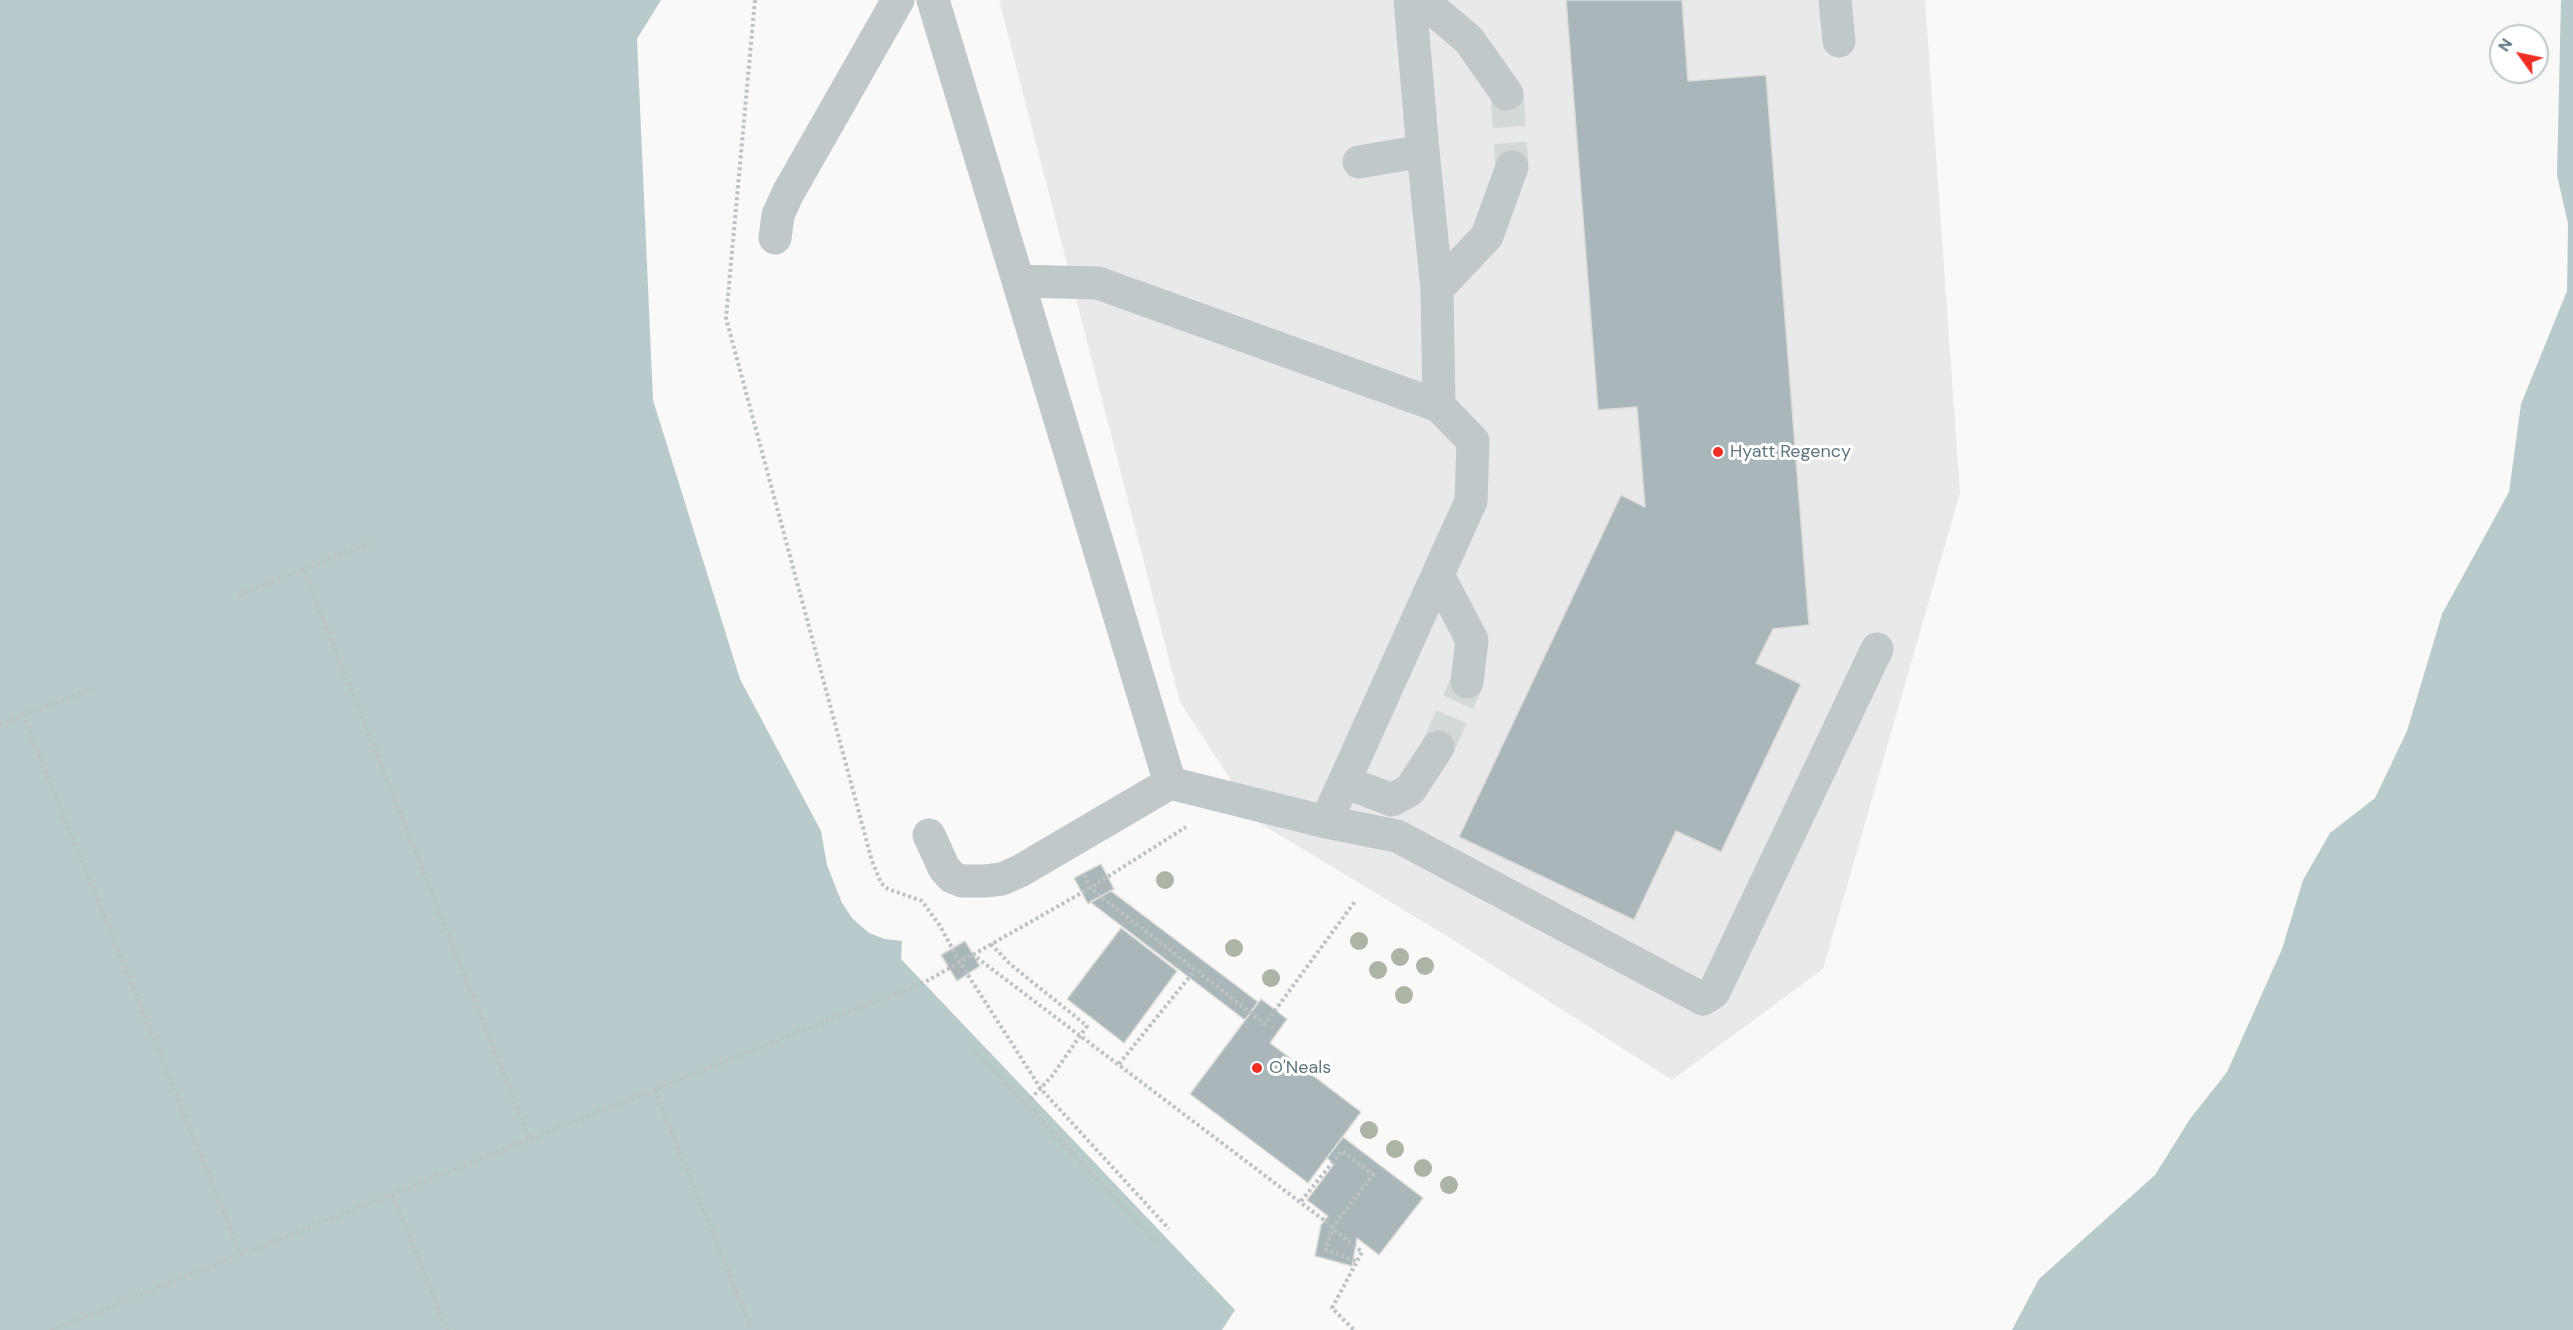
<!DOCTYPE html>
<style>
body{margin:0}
#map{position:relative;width:2573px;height:1330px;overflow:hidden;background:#faf9f7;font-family:"DM Sans",sans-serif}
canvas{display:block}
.north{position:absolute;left:2489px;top:24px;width:60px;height:60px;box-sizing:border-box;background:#fff;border:2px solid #bfc8cc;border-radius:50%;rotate:303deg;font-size:16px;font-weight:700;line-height:24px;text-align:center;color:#5e767f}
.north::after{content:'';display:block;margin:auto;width:21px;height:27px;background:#ef2e22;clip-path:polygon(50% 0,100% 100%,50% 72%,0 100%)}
</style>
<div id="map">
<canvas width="2573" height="1330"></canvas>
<div class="north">N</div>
</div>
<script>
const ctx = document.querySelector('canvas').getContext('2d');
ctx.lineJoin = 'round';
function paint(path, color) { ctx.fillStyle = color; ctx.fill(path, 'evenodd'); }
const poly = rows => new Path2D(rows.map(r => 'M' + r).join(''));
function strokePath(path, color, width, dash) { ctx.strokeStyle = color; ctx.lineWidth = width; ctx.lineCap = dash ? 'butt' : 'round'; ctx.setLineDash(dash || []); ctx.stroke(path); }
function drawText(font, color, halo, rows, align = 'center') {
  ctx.font = font + ' "DM Sans",sans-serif'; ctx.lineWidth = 6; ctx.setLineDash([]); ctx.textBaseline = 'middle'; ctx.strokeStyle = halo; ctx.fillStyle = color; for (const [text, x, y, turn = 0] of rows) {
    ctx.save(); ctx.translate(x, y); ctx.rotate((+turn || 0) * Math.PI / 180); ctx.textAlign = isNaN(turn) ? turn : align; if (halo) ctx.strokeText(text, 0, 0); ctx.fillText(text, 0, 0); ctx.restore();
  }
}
const built = poly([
 [999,0,1925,0,1960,493,1823,969,1672,1080,1450,938,1258,822,1180,702]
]);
const water = poly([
 [0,0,661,0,637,39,653,400,740,679,821,831,827,865,842,903,852,918,869,933,885,939,902,941,901,959,1235,1310,1222,1330,0,1330],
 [2561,0,2573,0,2573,1330,2012,1330,2039,1279,2155,1175,2190,1119,2227,1072,2282,949,2303,880,2330,833,2375,798,2407,731,2442,614,2509,492,2521,404,2567,291,2568,224,2557,175]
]);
const building = poly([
 [1566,0,1682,0,1688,81,1766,75,1809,625,1773,629,1756,663,1801,684,1721,852,1676,831,1634,920,1459,837,1621,495,1645,507,1637,407,1598,410,1566,0],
 [1101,864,1114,889,1088,904,1074,878,1101,864],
 [1111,891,1258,1002,1245,1020,1090,902,1111,891],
 [1121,928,1177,971,1124,1043,1067,999,1121,928],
 [965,941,980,966,957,981,941,955,965,941],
 [1261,999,1287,1019,1270,1043,1361,1112,1308,1183,1190,1094,1261,999],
 [1343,1137,1423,1198,1379,1255,1357,1238,1352,1266,1315,1256,1321,1225,1328,1216,1307,1200,1334,1164,1327,1158,1343,1137]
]);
const minorTunnel = poly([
 [1507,94,1512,167],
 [1438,747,1467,682]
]);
const path = poly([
 [755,0,726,318,872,861,881,883,888,889,922,901,940,926,959,961,1041,1089,1169,1229],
 [304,571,530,1140],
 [239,595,375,541],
 [23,715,241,1255],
 [0,724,91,689],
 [1084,875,1090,888,1265,1024,1356,900],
 [991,944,1010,964,1087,1026,1052,1076,1026,1104],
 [972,954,1329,1224,1332,1228,1326,1250,1356,1261],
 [972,1048,1158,1244],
 [1119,1064,1195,970],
 [655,1091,752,1330],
 [393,1195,447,1330],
 [1301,1201,1342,1151,1373,1175,1332,1228,1362,1252,1332,1308,1354,1330],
 [51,1330,925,982,1090,888,1186,827]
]);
const minor = poly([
 [933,0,1170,783],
 [1422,0,1469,40,1507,94],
 [1835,0,1839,41],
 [1423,151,1437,289,1439,406],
 [1359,162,1423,151,1410,0],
 [775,238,778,215,788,193,898,0],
 [1437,289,1487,236,1512,167],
 [1438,575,1472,640,1467,682],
 [1345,782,1392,800,1410,790,1438,747],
 [1326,822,1397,836,1703,999,1714,992,1877,649],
 [929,835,944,868,952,877,962,881,985,881,1002,879,1020,871,1170,783,1326,822,1471,501,1473,441,1439,406,1098,283,1018,281]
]);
const trees = [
 [1165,880],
 [1359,941],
 [1234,948],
 [1400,957],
 [1425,966],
 [1378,970],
 [1271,978],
 [1404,995],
 [1369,1130],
 [1395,1149],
 [1423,1168],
 [1449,1185]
];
const markers = [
 [1718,452,6,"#ef2e22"],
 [1257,1068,6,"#ef2e22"]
];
const poiNames = [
 ["Hyatt Regency",1730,452],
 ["O'Neals",1269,1068]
];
paint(built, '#e8e9e8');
paint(water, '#b9cacc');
paint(building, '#a9b6ba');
strokePath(building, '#dcdbd9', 1.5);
strokePath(minorTunnel, '#d3d8d9', 33, [33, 16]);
strokePath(path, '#bdc2c4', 4, [3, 3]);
strokePath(minor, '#c0c8ca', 33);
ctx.fillStyle = '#abb4a5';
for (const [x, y] of trees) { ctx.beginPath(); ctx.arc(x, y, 9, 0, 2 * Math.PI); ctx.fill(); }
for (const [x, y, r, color] of markers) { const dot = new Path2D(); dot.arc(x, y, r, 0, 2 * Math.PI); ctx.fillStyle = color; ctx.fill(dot); strokePath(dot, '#fff', 2); }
drawText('18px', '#5e767f', '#fff', poiNames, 'left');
</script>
